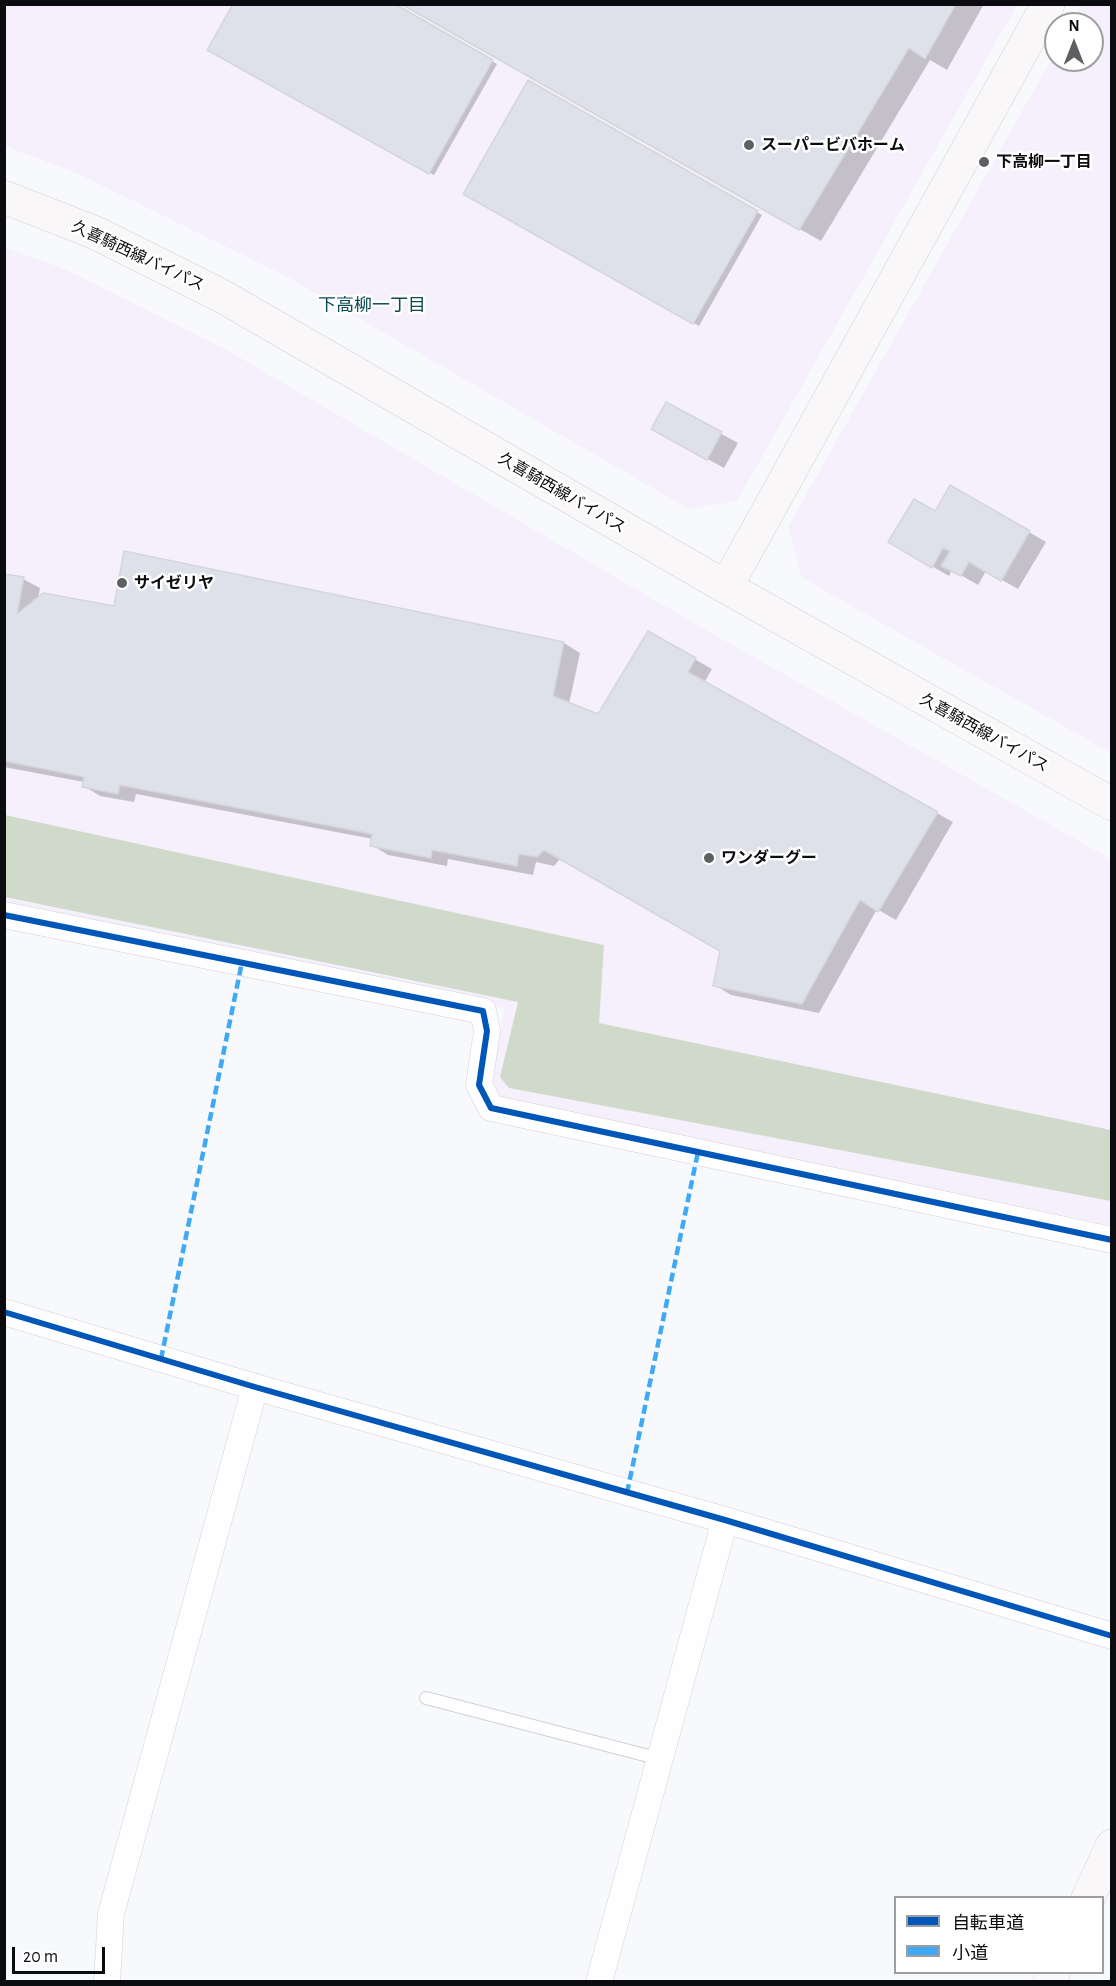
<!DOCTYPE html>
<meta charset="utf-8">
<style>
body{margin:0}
#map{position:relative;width:1116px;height:1986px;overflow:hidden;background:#f7f9fd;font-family:"Alegreya Sans","Noto Sans JP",sans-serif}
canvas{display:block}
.frame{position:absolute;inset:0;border:6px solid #0b0c0f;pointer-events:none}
.legend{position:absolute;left:894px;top:1896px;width:210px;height:78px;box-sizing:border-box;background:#fff;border:2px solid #9d9e9f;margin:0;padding:8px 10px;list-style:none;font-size:18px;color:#0b0c0f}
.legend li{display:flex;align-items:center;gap:12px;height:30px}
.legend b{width:30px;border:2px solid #9d9e9f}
.north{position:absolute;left:1044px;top:12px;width:60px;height:60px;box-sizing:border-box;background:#fff;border:2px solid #9d9e9f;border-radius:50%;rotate:0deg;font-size:16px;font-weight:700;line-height:24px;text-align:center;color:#0b0c0f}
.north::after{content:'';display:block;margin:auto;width:21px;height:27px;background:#5e5f62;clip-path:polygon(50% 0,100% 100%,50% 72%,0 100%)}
.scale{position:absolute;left:12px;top:1947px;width:93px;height:27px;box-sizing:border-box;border:3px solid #0b0c0f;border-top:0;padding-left:8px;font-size:18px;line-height:21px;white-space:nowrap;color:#0b0c0f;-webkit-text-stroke:4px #fff;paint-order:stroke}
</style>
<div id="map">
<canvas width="1116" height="1986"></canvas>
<div class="frame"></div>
<ul class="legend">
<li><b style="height:8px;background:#0057b8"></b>自転車道</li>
<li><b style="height:8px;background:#3fa9f5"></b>小道</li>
</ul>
<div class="north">N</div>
<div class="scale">20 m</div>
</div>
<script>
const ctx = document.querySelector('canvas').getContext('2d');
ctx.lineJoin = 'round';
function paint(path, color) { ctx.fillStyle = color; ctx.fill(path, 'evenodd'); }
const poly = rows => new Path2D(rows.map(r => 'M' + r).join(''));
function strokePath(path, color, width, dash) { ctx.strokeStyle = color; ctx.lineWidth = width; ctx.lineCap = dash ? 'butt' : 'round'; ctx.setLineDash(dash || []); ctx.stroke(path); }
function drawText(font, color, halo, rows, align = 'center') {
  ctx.font = font + ' "Alegreya Sans","Noto Sans JP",sans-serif'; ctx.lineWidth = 5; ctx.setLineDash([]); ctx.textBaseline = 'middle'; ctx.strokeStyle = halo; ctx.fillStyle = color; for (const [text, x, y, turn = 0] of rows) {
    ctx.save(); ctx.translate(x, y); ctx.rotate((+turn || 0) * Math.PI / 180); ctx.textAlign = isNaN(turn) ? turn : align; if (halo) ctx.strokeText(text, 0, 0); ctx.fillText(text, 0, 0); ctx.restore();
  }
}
const commercial = poly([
 [4,5,1017,5,737,501,689,509,289,278,81,175,5,146],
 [1082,5,1111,5,1111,753,802,578,788,527,1056,51,1056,60,1092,60,1092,24,1071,24],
 [4,247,69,271,227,350,699,626,1111,859,1111,1225,503,1100,491,1086,504,1008,5,905]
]);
const forest = poly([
 [5,815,604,945,599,1023,1111,1130,1111,1201,509,1088,500,1077,518,1002,5,897]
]);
const shadow = poly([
 [392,4,497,64,434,175,210,49],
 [403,4,984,4,947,70,930,60,821,241],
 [529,82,762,215,699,326,465,193],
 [667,404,738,443,724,468,653,429],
 [951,487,1046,542,1018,589,986,571,978,585,952,570,949,576,890,542,936,513],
 [4,575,23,579,40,588,38,599,115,608,564,643,580,653,569,704,598,715,649,633,712,669,704,683,953,822,896,920,877,909,819,1013,731,995,715,985,722,951,561,858,554,866,536,862,533,875,448,859,447,866,388,855,372,845,373,839,136,794,134,802,100,796,84,786,84,782,4,767]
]);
const building = poly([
 [233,4,395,4,493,60,429,174,207,50,233,4],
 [401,4,956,4,925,59,909,48,799,230,401,4],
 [528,80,758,211,693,324,463,194,528,80],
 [666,402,722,432,707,460,651,429,666,402],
 [950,485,1030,531,1001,581,969,562,961,576,941,566,950,551,943,548,932,568,888,542,914,499,935,511,950,485],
 [124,551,564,642,553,696,598,714,648,631,696,658,688,672,938,812,878,912,860,900,802,1004,713,986,720,951,544,850,537,857,519,854,517,866,432,850,431,858,370,846,372,834,120,785,118,794,82,787,84,777,4,761,4,574,24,577,17,614,43,593,114,606,124,551]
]);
const lane = poly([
 [426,1698,660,1759]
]);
const street = poly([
 [4,915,483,1011,487,1031,479,1085,491,1108,1112,1240],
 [4,1312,255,1387,725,1520,1112,1636],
 [107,1982,111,1914,255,1387],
 [599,1982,725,1520]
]);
const secondary = poly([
 [4,197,96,233,220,295,726,587,1112,804],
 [726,587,1048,4],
 [1088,1898,1112,1846],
 [1050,1982,1054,1972]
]);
const quiet = poly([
 [161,1359,242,962],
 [627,1493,698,1152]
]);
const cycleway = poly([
 [4,915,483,1011,487,1031,479,1085,491,1108,1112,1240],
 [4,1312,255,1387,725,1520,1112,1636]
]);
const markers = [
 [749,145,6,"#5e5f62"],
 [984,162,6,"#5e5f62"],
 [122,583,6,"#5e5f62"],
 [709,858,6,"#5e5f62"]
];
const poiNames = [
 ["スーパービバホーム",761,145],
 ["下高柳一丁目",996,162],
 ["サイゼリヤ",134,583],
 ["ワンダーグー",721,858]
];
const streetNames = [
 ["久喜騎西線バイパス",138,256,25],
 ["久喜騎西線バイパス",562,493,30],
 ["久喜騎西線バイパス",984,733,29]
];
const neighbourhoodNames = [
 ["下高柳一丁目",372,306]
];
paint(commercial, '#f6f0fd');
paint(forest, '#d0daca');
paint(shadow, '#0003');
paint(building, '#dfe1ea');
strokePath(building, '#d5d6da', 1.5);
strokePath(lane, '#d0d1d5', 14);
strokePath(street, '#d0d1d5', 27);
strokePath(secondary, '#d0d1d5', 34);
strokePath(lane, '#fefeff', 12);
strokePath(street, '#fefeff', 26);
strokePath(secondary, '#faf7f8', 33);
strokePath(quiet, '#3fa9f5', 4.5, [9, 4.5]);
strokePath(cycleway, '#0057b8', 6);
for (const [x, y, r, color] of markers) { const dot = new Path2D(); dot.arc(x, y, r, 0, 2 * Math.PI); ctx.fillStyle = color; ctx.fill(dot); strokePath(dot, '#fff', 2); }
drawText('bold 16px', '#0b0c0f', '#fff', poiNames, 'left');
drawText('16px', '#0b0c0f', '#fff', streetNames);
drawText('18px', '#0b4a52', '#fff', neighbourhoodNames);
</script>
